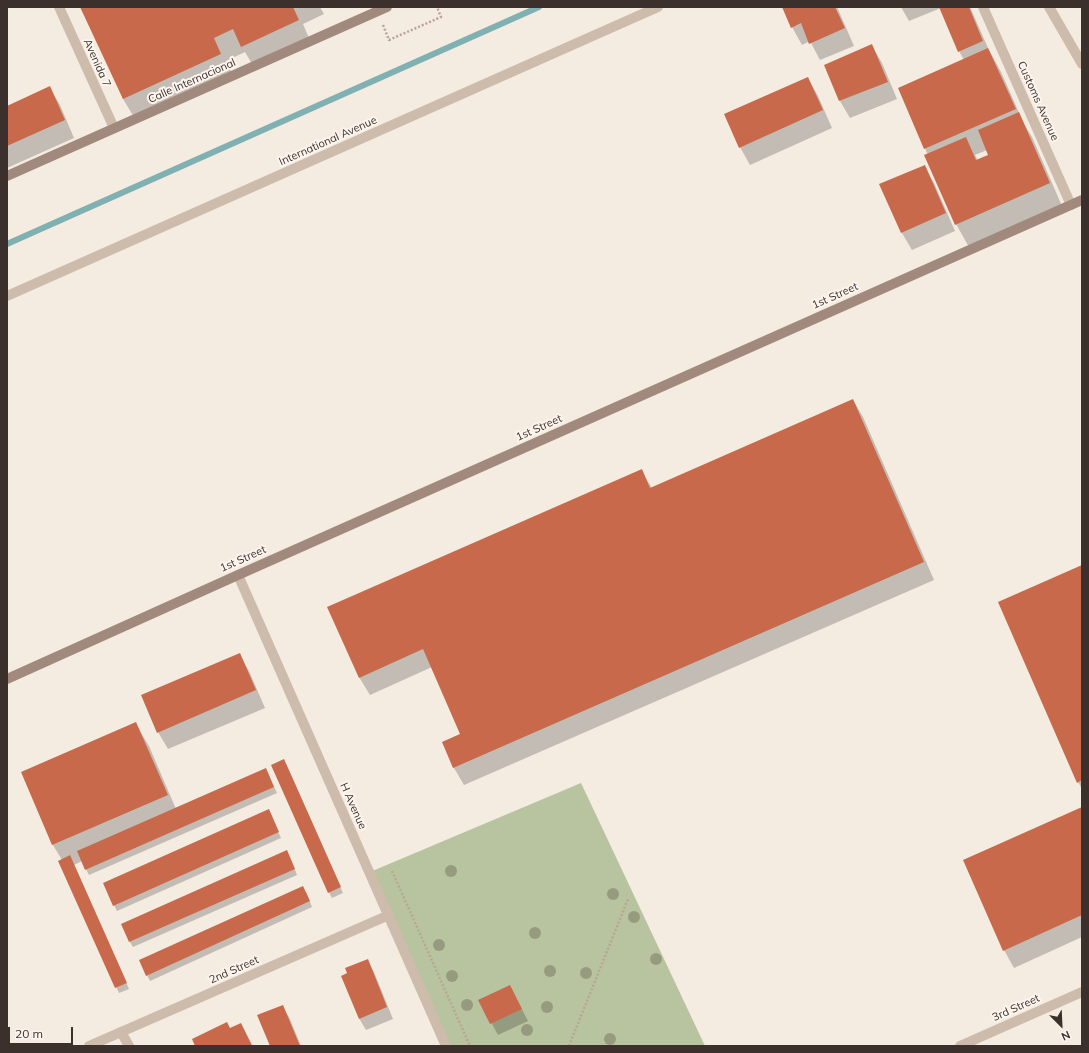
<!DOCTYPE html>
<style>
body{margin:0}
#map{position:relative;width:1089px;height:1053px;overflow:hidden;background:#f4ebe1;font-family:Mulish,sans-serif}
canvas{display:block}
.frame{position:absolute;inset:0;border:8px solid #3b302b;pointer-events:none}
.north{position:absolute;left:1041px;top:1005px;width:40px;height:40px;-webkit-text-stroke:3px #fbf5ee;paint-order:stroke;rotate:156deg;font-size:11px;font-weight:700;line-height:16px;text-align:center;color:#3b302b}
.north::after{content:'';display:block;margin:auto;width:14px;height:18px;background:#3b302b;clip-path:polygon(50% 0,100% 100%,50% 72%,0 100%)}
.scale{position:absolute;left:8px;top:1027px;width:65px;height:18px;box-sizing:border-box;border:2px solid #3b302b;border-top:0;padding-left:5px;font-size:12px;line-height:14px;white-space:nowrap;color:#3b302b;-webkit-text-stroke:3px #fbf5ee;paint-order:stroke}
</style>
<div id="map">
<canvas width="1089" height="1053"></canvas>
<div class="frame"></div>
<div class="north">N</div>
<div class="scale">20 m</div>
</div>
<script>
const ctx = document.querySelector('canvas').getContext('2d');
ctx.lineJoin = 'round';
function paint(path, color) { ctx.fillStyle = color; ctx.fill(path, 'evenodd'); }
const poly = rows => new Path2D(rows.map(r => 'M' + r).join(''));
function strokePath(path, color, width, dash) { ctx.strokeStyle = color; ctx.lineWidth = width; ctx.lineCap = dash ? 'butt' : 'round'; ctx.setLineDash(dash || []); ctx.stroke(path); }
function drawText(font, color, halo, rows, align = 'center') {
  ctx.font = font + ' Mulish,sans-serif'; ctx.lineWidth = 4; ctx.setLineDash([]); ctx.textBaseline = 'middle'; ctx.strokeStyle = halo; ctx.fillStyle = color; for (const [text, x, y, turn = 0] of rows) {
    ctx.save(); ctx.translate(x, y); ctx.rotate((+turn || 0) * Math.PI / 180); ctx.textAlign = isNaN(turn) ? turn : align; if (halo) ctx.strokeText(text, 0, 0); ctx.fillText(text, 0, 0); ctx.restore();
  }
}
const green = poly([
 [581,783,705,1046,446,1046,370,872]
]);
const shadow = poly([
 [82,7,320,7,324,14,303,24,311,43,255,69,245,52,226,61,234,77,137,122,123,99],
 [783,7,837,7,854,46,820,60,810,41,802,45,792,27],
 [901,7,970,7,988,48,1001,72,1024,124,1032,137,1062,206,969,247,956,224,925,148,964,60,959,51,941,8,909,21],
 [987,150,990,155,978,161,975,155],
 [872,46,882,63,897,99,850,118,840,101,825,65],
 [808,79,818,96,832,128,750,165,740,147],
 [50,88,60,105,74,138,7,168,7,107],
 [924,166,934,183,955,231,912,250,902,233],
 [853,400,863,417,934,580,464,785,454,768,443,742,461,734,432,667,370,695,359,677,641,471,652,488],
 [1082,566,1082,789,1078,782],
 [239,654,249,671,265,708,168,749,158,732],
 [135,723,149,746,176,809,266,769,277,793,89,875,82,861,74,865,129,989,119,993,59,861,62,860,53,845,22,773],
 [287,766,343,893,332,898,329,892],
 [1082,809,1082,937,1014,968,1004,950],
 [271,816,281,838,117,911,114,905],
 [290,857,297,875,133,947,130,942,122,924],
 [306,892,312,907,150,981,147,975],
 [367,960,374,972,393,1019,366,1030,359,1018,348,974],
 [510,986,528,1021,498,1035,479,1000],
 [282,1006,289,1017,301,1046,271,1046],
 [241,1024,253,1046,196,1046,230,1029]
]);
const stream = poly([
 [7,244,539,7]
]);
const building = poly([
 [80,7,293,7,299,20,241,47,233,29,214,38,221,54,123,99],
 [782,7,835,7,845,28,809,44,801,23,791,28],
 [939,7,969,7,983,41,958,52],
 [872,44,888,82,839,101,824,65],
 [988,48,1016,109,924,149,898,88],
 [808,77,823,110,739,148,724,114],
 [50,86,65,120,7,146,7,106],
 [1019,112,1050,183,955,225,924,155,966,137,976,160,988,155,978,130],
 [925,165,946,213,901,233,879,184],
 [853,399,924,562,453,768,442,742,460,734,423,649,359,678,327,607,642,469,650,488],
 [1082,565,1082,780,1077,783,998,602],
 [240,653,256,690,157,733,141,695],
 [136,722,168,795,52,845,21,772],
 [284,759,341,887,328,893,271,765],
 [266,768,274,787,85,870,77,851],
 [1082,807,1082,915,1003,951,963,860],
 [269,809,279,832,113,906,103,883],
 [287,850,295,869,129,942,121,924],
 [70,855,127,983,115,988,58,861],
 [303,886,310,901,146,976,139,960],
 [368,959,387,1007,359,1019,341,976,347,973,345,968],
 [510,985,522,1009,490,1024,478,1000],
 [283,1005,300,1046,270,1046,257,1015],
 [227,1022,230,1028,241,1023,252,1046,195,1046,192,1039]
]);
const path = poly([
 [383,25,389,40,441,17,437,7],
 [392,871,470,1046],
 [569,1046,628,899]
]);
const service = poly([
 [1049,7,1082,64],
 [121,1032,129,1046]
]);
const minor = poly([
 [59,7,114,128],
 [983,7,1071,205],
 [7,296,658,7],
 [238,575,446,1046],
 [89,1046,389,915],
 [960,1046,1082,992]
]);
const secondary = poly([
 [7,176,387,7],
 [7,679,238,575,1082,200]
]);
const trees = [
 [451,871],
 [613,894],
 [634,917],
 [535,933],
 [439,945],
 [656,959],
 [550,971],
 [586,973],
 [452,976],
 [467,1005],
 [547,1007],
 [527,1030],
 [610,1039]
];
const streetNames = [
 ["Avenida 7",97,63,66],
 ["Calle Internacional",192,81,-24],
 ["Customs Avenue",1038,101,66],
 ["International Avenue",328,141,-24],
 ["1st Street",835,296,-24],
 ["1st Street",539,428,-24],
 ["1st Street",243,559,-24],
 ["H Avenue",353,806,66],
 ["2nd Street",234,970,-24],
 ["3rd Street",1016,1008,-24]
];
paint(green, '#b8c4a0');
paint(shadow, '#0003');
strokePath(stream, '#7fb0b2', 6);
paint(building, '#c8694b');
strokePath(path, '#b9a596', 2.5, [2, 2]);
strokePath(service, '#cdbbac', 10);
strokePath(minor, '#cdbbac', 10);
strokePath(secondary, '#a18a7d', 10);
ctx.fillStyle = '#969b7f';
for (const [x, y] of trees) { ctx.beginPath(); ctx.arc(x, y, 6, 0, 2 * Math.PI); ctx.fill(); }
drawText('11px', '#3b302b', '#fbf5ee', streetNames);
</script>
